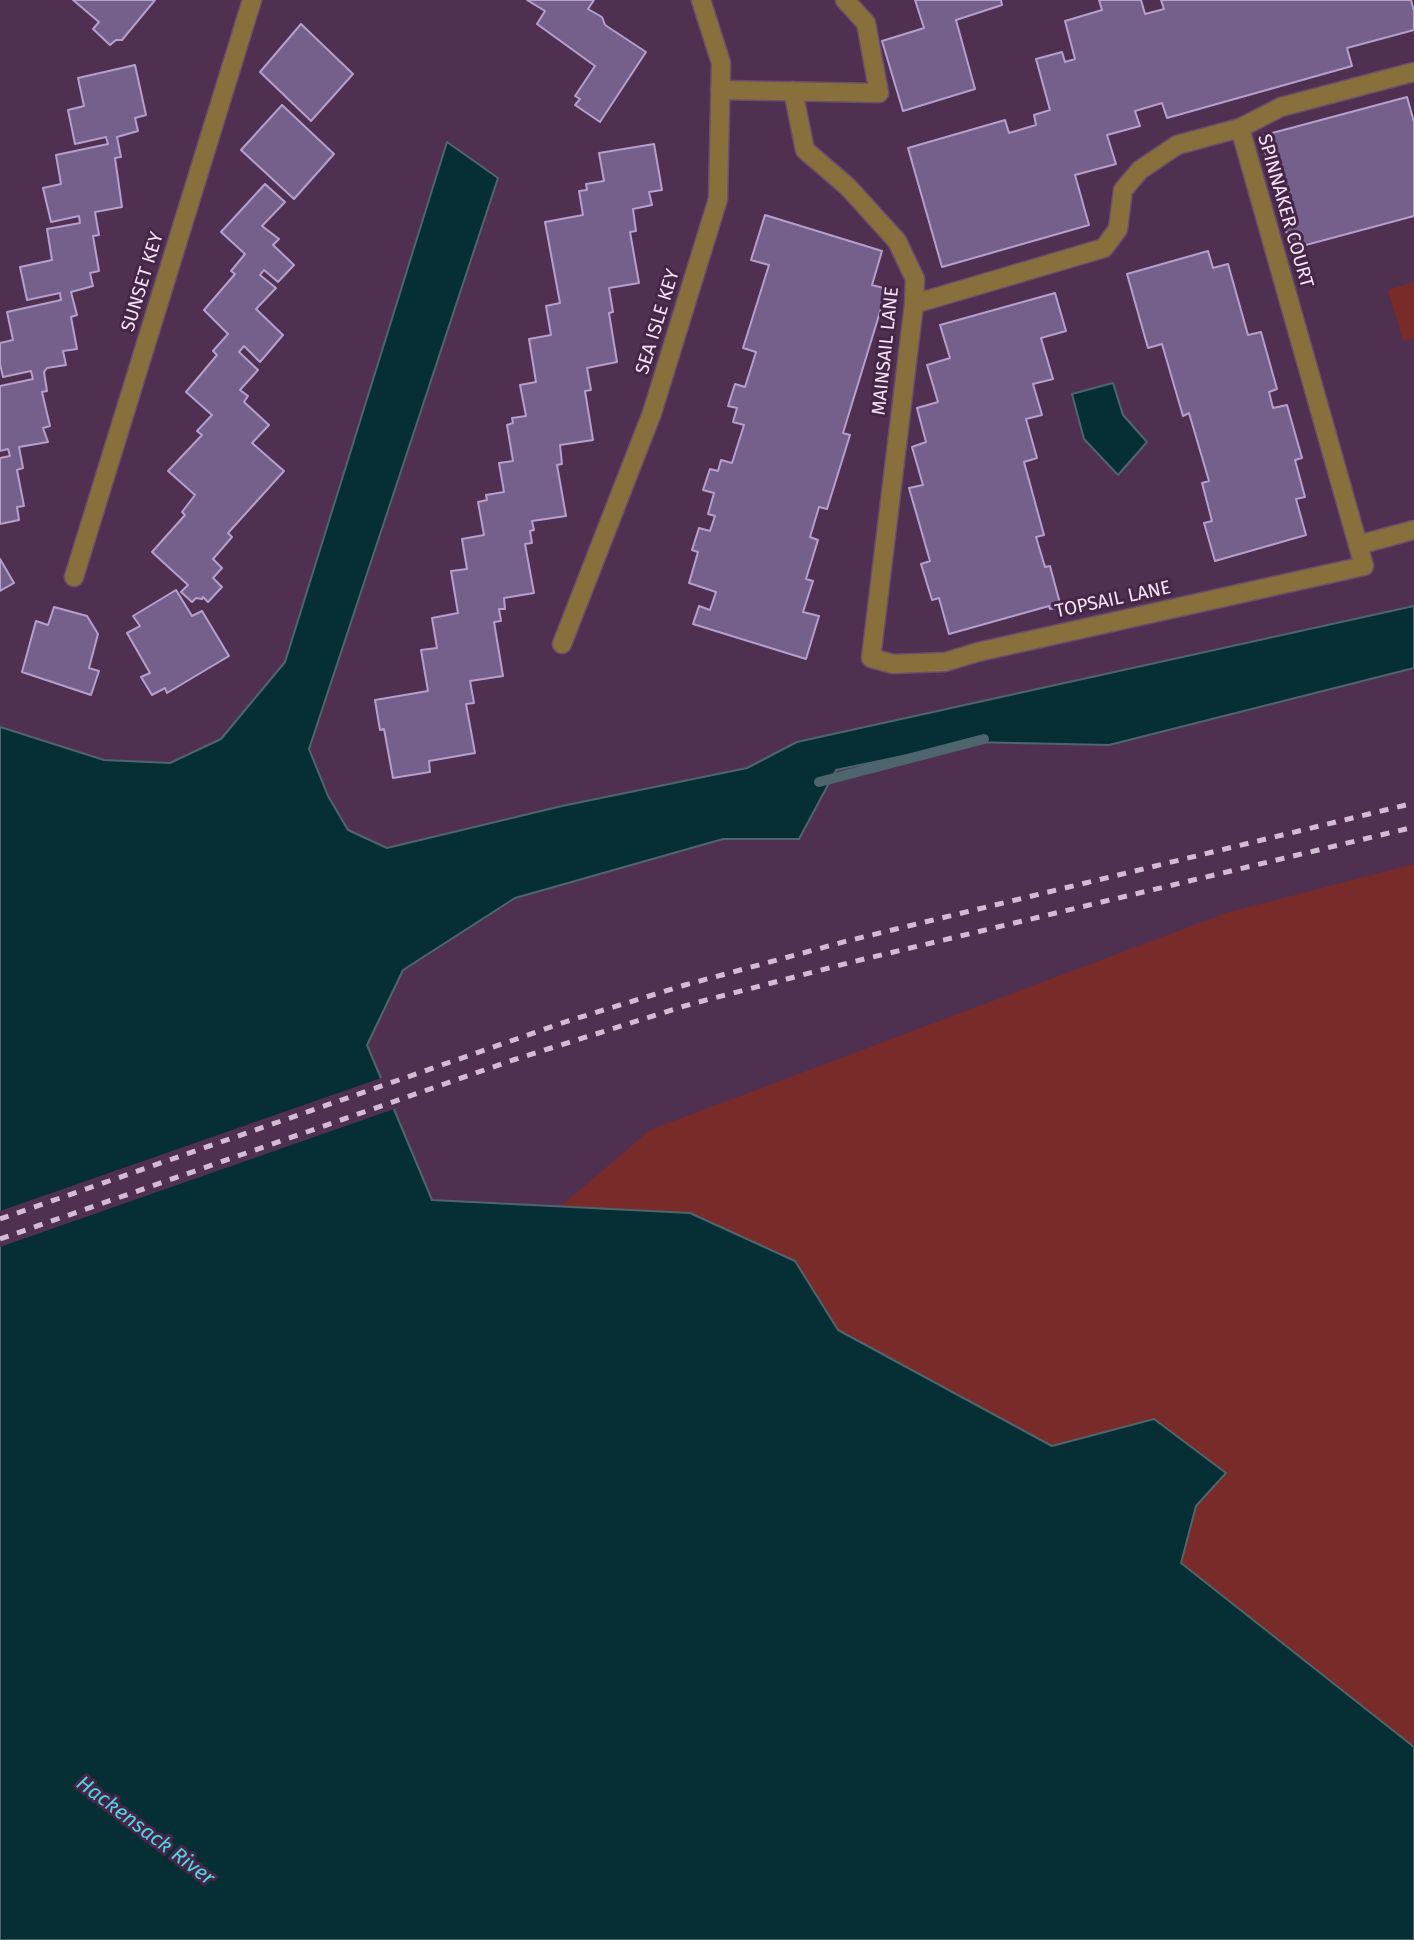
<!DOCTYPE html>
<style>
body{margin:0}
canvas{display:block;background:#503051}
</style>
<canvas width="1414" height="1940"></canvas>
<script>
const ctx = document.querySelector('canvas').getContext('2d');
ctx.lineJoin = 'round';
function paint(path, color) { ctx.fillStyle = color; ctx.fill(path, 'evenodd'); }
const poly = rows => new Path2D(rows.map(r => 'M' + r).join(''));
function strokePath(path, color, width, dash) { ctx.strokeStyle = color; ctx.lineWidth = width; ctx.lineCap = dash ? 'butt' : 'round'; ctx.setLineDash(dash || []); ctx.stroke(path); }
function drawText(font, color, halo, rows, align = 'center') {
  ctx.font = font + ' "Fira Sans",sans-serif'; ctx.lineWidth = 6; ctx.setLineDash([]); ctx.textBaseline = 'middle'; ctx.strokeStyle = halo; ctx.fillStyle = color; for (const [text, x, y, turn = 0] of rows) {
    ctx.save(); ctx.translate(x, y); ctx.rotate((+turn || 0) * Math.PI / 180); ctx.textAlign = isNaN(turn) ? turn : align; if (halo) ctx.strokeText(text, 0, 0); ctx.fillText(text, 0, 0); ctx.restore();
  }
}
const green = poly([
 [1414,282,1414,338,1403,341,1388,290],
 [1414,864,1414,1762,1181,1563,1196,1506,1226,1473,1154,1419,1052,1446,838,1330,795,1261,561,1206,650,1130,1226,913]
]);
const water = poly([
 [447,142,498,178,309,749,328,796,348,830,387,848,562,806,747,768,797,742,1414,606,1414,668,1109,745,970,742,836,770,799,839,723,839,515,898,403,970,367,1045,432,1200,690,1213,795,1261,838,1330,1052,1446,1154,1419,1226,1473,1196,1506,1181,1563,1414,1747,1414,1940,0,1940,0,727,104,760,170,763,221,739,285,662,447,142],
 [1113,383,1123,415,1147,442,1118,475,1084,439,1072,394,1113,383]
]);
const pier = poly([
 [384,1077,397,1108,0,1247,0,1211]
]);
const stream = poly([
 [819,782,984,739]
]);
const building = poly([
 [73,0,155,0,122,40,116,40,110,45,93,29,99,22,73,0],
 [527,0,594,0,588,9,602,17,605,25,646,52,600,122,575,105,580,99,575,96,595,66,537,24,545,11,527,0],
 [915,0,1001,0,1002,5,956,20,975,89,903,111,882,41,924,28,915,0],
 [1099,0,1141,0,1145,14,1164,9,1161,0,1411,0,1414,11,1414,30,1347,48,1352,66,1167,118,1162,103,1135,111,1140,126,1107,135,1116,164,1075,175,1089,225,942,267,908,148,1005,120,1009,133,1036,125,1034,115,1050,110,1036,59,1062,52,1065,62,1075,59,1065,21,1102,10,1099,0],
 [301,24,353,74,311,121,260,72,301,24],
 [135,65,146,115,135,118,138,131,117,137,121,157,115,158,122,207,95,212,99,235,93,236,99,271,90,273,93,286,71,292,77,315,71,317,77,349,63,351,66,365,47,368,44,372,47,391,42,392,50,426,43,428,48,442,19,447,23,468,17,470,24,506,17,507,19,520,0,524,0,458,10,456,8,449,0,451,0,386,33,379,31,371,3,377,0,364,0,343,13,340,7,312,61,300,60,293,27,300,20,267,52,260,47,229,80,223,79,216,51,222,43,188,61,184,56,155,108,144,106,137,75,144,68,110,84,106,78,78,135,65],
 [1407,97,1414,122,1414,216,1291,249,1261,136,1407,97],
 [282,105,334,154,294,199,241,150,282,105],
 [654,144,662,190,649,192,652,205,633,209,636,231,630,232,639,283,609,288,613,312,609,313,617,362,587,368,591,390,585,391,593,440,560,445,562,464,557,465,566,516,532,521,534,530,530,531,532,543,525,544,534,593,504,598,505,609,499,609,501,621,494,622,503,676,470,681,474,703,466,704,475,753,429,761,430,772,393,778,384,729,380,730,375,700,428,691,421,650,437,648,432,618,458,613,451,571,467,569,462,539,484,535,478,502,487,500,486,495,504,492,499,463,513,461,507,425,513,423,512,418,526,416,520,385,536,382,529,339,551,335,546,306,560,303,545,222,583,215,579,191,587,190,586,184,604,181,599,153,654,144],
 [265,184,285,202,262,226,279,239,273,245,294,265,278,282,264,270,260,275,276,288,256,309,283,335,260,362,244,346,239,352,258,370,240,390,248,396,244,402,269,425,252,443,284,471,228,533,232,537,213,559,222,568,213,578,222,587,208,602,203,597,202,599,196,598,192,602,181,592,188,585,152,552,185,515,182,512,195,495,168,471,202,435,197,431,212,415,186,392,217,355,213,351,228,334,204,310,235,274,231,271,245,254,221,232,265,184],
 [765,215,882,251,872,285,887,289,843,433,850,435,827,509,819,507,810,537,818,540,806,579,813,581,803,612,819,616,806,659,693,624,699,606,710,610,716,592,689,583,698,552,692,550,699,528,710,531,715,516,708,514,714,493,703,490,710,469,718,471,721,460,732,463,744,425,733,422,737,408,728,406,735,384,745,387,756,352,743,348,769,265,751,260,765,215],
 [1208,251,1213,268,1228,264,1248,335,1261,332,1277,389,1269,392,1273,408,1287,405,1302,458,1295,460,1305,497,1296,499,1306,535,1215,561,1204,523,1212,521,1202,483,1209,481,1189,413,1183,416,1162,344,1148,348,1127,274,1208,251],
 [1055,293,1066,331,1041,338,1053,379,1033,384,1042,415,1026,419,1037,458,1024,462,1044,535,1036,537,1045,567,1050,566,1061,607,1050,609,1049,606,949,634,939,598,932,600,921,564,930,561,909,488,923,485,912,447,926,442,917,408,938,402,927,365,950,358,940,325,1055,293],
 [0,559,14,583,0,591,0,559],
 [176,590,192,616,202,611,229,656,167,693,165,688,152,695,141,677,150,673,127,633,140,626,133,616,176,590],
 [54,607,87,616,98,634,89,668,99,671,91,695,22,672,36,621,48,625,54,607]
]);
const service = poly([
 [1240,128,1281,107,1414,72],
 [1358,545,1414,530]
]);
const minor = poly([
 [720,90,879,93,866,23,845,0],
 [793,91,805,150,848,187,897,241,915,279,914,304,871,658,893,664,945,662,978,652,1364,566,1240,128,1177,145,1140,170,1123,190,1118,229,1104,248,914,304],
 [74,577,252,0],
 [562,644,652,413,718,199,721,63,701,0]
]);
const rail = poly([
 [0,1219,568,1021,685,985,847,941,1414,803],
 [0,1239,513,1060,691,1004,852,962,1414,827]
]);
const streetNames = [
 ["SPINNAKER COURT",1285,211,74],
 ["SUNSET KEY",143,282,-73],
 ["SEA ISLE KEY",658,322,-73],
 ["MAINSAIL LANE",886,351,-84],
 ["TOPSAIL LANE",1113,600,-12]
];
const waterNames = [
 ["Hackensack River",145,1831,37]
];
paint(green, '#782b28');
paint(water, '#052f34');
strokePath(water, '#4e656e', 2);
paint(pier, '#503051');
strokePath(stream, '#4e656e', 10);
paint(building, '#74608b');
strokePath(building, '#b49fcd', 2);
strokePath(service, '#6b4d6c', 21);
strokePath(minor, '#6b4d6c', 21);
strokePath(service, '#87703b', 18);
strokePath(minor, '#87703b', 18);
strokePath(rail, '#d3bcd3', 5, [9, 9]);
drawText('19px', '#f7e3f7', '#452646', streetNames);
drawText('italic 21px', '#53d4e3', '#452646', waterNames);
</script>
